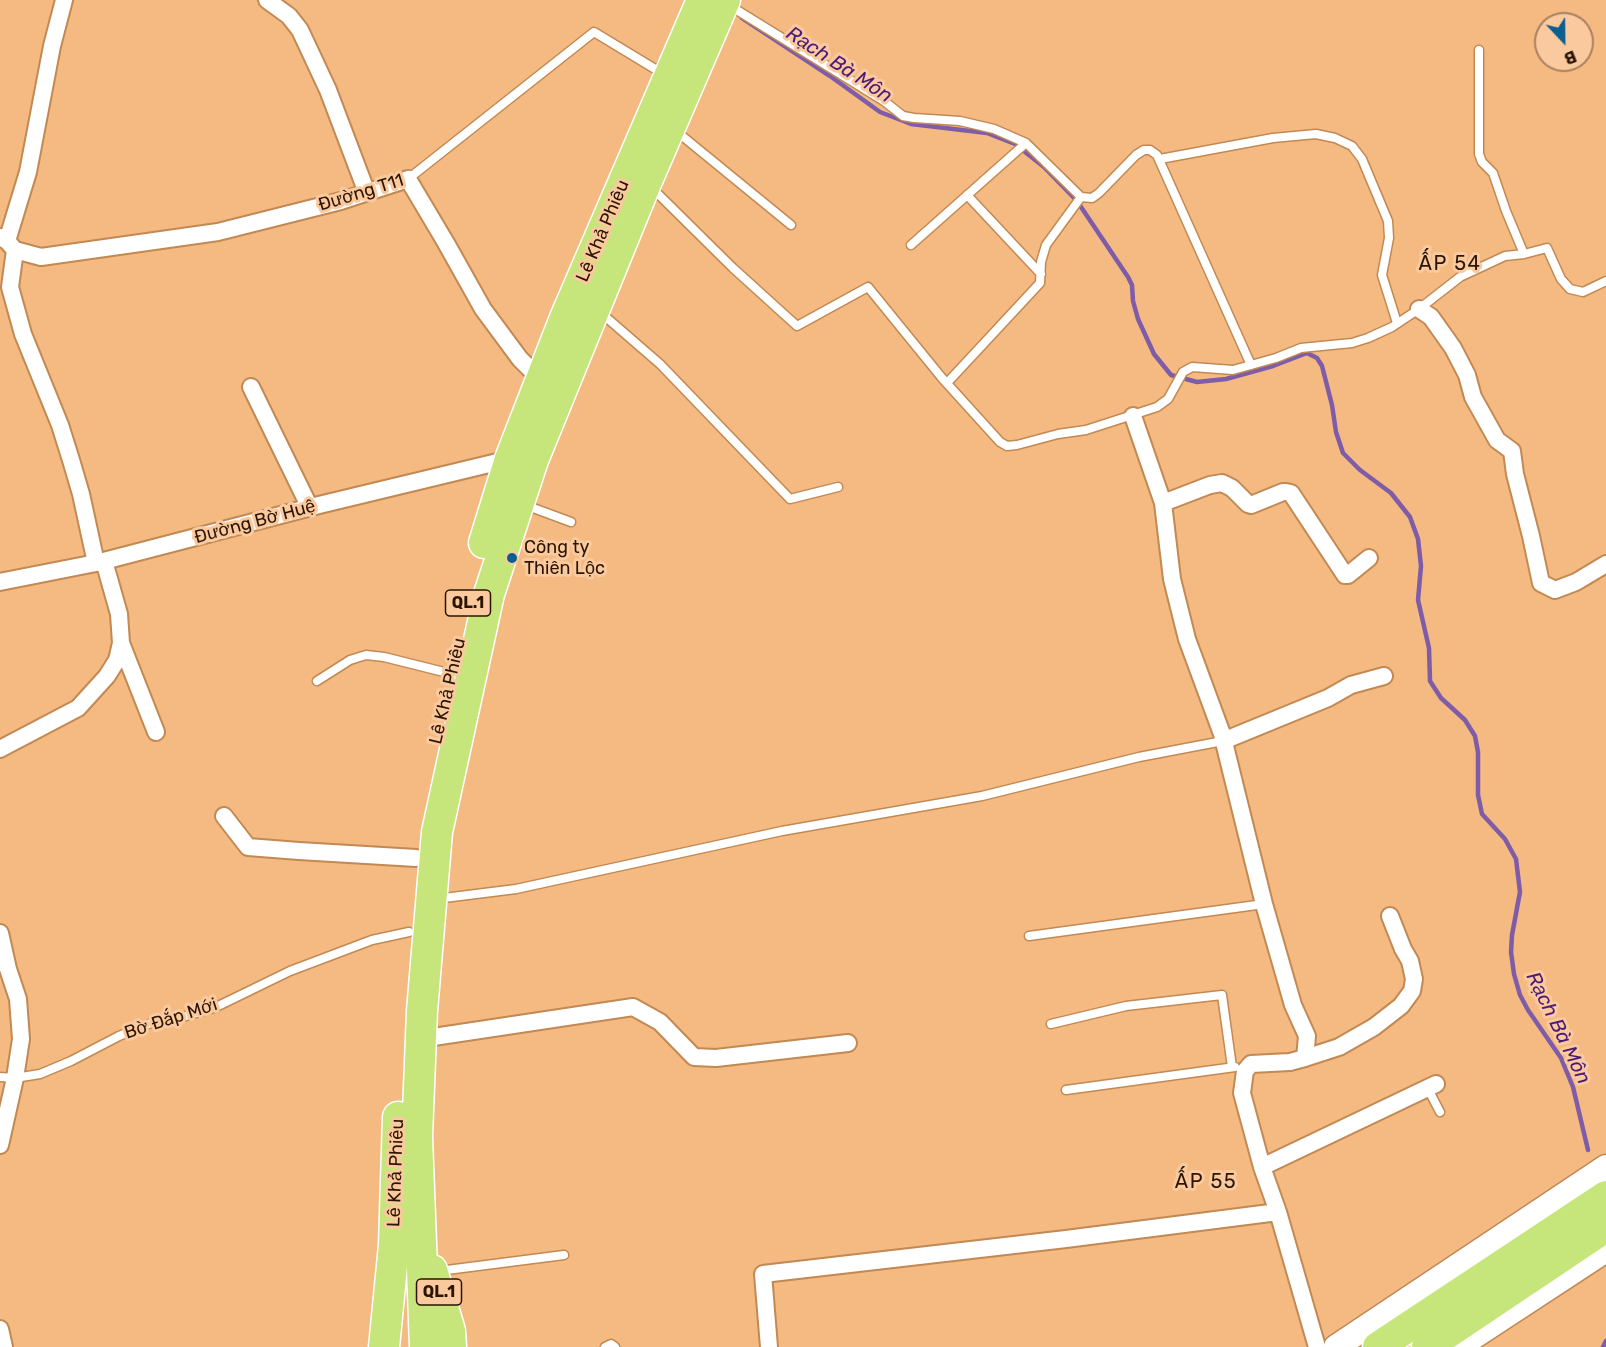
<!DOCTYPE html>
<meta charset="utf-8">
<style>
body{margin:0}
#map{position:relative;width:1606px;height:1347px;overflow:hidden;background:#f5b982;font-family:Rubik,sans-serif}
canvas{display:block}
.north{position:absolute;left:1534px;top:12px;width:60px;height:60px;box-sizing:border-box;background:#fac99e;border:2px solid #a7815f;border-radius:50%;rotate:158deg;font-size:16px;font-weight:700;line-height:24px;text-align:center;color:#2b1500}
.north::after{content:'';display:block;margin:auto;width:21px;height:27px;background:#0b5e90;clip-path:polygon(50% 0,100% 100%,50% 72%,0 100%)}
</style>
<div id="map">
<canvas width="1606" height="1347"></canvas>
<div class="north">B</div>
</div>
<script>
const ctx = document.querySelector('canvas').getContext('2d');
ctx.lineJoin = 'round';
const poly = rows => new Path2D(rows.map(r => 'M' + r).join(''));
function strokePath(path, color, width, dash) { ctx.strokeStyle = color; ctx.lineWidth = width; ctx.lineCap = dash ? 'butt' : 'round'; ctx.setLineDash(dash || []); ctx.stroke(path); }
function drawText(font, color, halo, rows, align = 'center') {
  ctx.font = font + ' Rubik,sans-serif'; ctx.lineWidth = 6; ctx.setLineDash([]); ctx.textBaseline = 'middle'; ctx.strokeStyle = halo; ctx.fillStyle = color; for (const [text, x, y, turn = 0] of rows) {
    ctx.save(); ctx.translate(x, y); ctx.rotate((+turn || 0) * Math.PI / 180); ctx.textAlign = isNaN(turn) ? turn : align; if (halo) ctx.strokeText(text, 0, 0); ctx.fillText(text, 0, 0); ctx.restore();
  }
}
const stream = poly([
 [742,18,830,76,880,112,911,124,987,133,1015,144,1044,167,1077,201,1128,277,1132,285,1133,301,1138,319,1154,354,1171,375,1197,382,1226,379,1273,366,1307,353,1317,358,1322,366,1332,405,1336,432,1343,453,1360,470,1391,493,1410,517,1418,539,1421,566,1418,600,1429,648,1430,681,1441,698,1465,720,1475,736,1478,752,1478,795,1482,814,1505,839,1516,859,1520,892,1512,935,1511,952,1514,974,1520,995,1528,1010,1561,1058,1573,1087,1588,1150],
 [1603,1347,1606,1341]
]);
const lane = poly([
 [727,4,884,101,903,116,914,118,960,121,994,129,1026,143,1081,197,1092,198,1099,193,1136,155,1144,150,1150,150,1157,155,1251,365],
 [1479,50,1479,154,1482,162,1493,173,1506,211,1524,254],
 [676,131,791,225],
 [1160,159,1273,138,1316,134,1335,138,1352,146,1362,159,1388,221,1389,238,1382,275,1397,323],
 [408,179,594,32,665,75],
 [651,187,733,268,797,326,868,287,942,378,1000,442,1007,446,1017,445,1058,434,1086,430,1157,407,1168,399,1183,372,1192,367,1233,370,1276,358,1301,348,1352,343,1368,338,1392,327,1419,309,1460,277,1505,256,1524,254,1547,248,1561,279,1570,289,1583,292,1606,281],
 [967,195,1041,274],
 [911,245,1026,143],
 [600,312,660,364,790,499,838,487],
 [947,383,1040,283,1041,262,1046,245,1081,197],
 [525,505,571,522],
 [317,681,350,660,366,655,384,657,452,674],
 [436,899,516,889,782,831,982,796,1139,757,1223,741],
 [1029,936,1264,904],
 [1051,1024,1126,1006,1222,995,1232,1067],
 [0,1077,15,1078,40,1074,71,1061,119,1036,156,1021,179,1018,214,1008,290,971,372,940,409,932],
 [1427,1087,1440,1112],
 [1066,1090,1235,1067],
 [439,1271,564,1255],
 [605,1347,611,1344,615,1347]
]);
const street = poly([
 [267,0,289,16,300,30,328,90,367,193],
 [0,237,7,241,15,250,41,257,218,232,341,201,408,179,446,243,483,309,520,359,541,380],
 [7,241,28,172,52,46,64,0],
 [15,250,10,287,23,334,60,425,71,460,81,494,96,563],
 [1419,309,1431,317,1453,348,1467,375,1473,397,1497,440,1512,451,1515,474,1531,536,1541,583,1555,590,1576,582,1606,564],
 [251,387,310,508],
 [1133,416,1163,503,1172,579,1187,639,1222,734,1264,904,1293,1005,1307,1036,1305,1058,1290,1062,1251,1064,1245,1071,1242,1093,1262,1167,1278,1212,1317,1347],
 [1163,503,1210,485,1222,483,1232,488,1248,504,1251,505,1283,492,1286,492,1291,493,1345,575,1348,575,1369,558],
 [0,582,96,563,319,505,510,459],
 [121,643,156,732],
 [1223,741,1328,698,1351,685,1384,676],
 [0,749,78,708,107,676,117,660,121,643,119,614,104,561],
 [224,816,248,847,299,851,416,858],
 [0,933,8,969,18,999,21,1039,15,1078,0,1145],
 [420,1039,633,1007,660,1022,694,1057,716,1058,848,1043],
 [1305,1058,1339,1047,1374,1027,1401,1006,1412,991,1414,979,1410,961,1403,949,1390,916],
 [1262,1167,1436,1084],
 [0,1329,4,1347],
 [769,1347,763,1274,1066,1239,1278,1212]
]);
const secondary = poly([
 [1336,1347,1606,1167],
 [1458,1347,1606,1250]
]);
const highway = poly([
 [484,543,510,459,565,318,702,0],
 [432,1270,450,1331,451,1347],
 [384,1347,394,1245,398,1117],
 [425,1347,417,1137,422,1011,437,832,489,594,533,460,646,183,725,0],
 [1378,1347,1606,1196],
 [1427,1347,1606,1227]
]);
const markers = [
 [512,558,6,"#0b5e90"]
];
const shields = [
 [468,603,45],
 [439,1292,45]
];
const shieldNames = [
 ["QL.1",468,603],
 ["QL.1",439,1292]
];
const streetNames = [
 ["Đường T11",361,193,-17],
 ["Lê Khả Phiêu",603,231,-67],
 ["Đường Bờ Huệ",255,522,-15],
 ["Lê Khả Phiêu",448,691,-77],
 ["Bờ Đắp Mới",171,1019,-18],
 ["Lê Khả Phiêu",396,1173,-88]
];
const poiNames = [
 ["Công ty",524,548],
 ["Thiên Lộc",524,569]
];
const waterNames = [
 ["Rạch Bà Môn",839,65,33],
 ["Rạch Bà Môn",1558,1028,64]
];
const neighbourhoodNames = [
 ["ẤP 54",1450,264],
 ["ẤP 55",1206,1182]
];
strokePath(stream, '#7e5ca8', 4.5);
strokePath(lane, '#c28953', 11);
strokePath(street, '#c28953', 20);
strokePath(secondary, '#c28953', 27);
strokePath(highway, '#fff', 33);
strokePath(lane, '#fff', 8);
strokePath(street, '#fff', 16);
strokePath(secondary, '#fff', 24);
strokePath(highway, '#c6e67b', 30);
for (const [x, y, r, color] of markers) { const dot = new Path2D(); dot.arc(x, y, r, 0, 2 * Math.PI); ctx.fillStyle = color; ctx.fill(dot); strokePath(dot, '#fac99e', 2); }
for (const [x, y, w] of shields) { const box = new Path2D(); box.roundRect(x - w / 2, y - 13, w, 26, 4.5); ctx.fillStyle = '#fac99e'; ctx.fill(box); strokePath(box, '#2b1500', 1.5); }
drawText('bold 16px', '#2b1500', null, shieldNames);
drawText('18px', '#2b1500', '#fac99e', streetNames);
drawText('18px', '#2b1500', '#fac99e', poiNames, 'left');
drawText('italic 20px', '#4b1a78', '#fac99e', waterNames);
ctx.letterSpacing = '1.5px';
drawText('20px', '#2b1500', '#fac99e', neighbourhoodNames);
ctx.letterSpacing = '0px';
</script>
